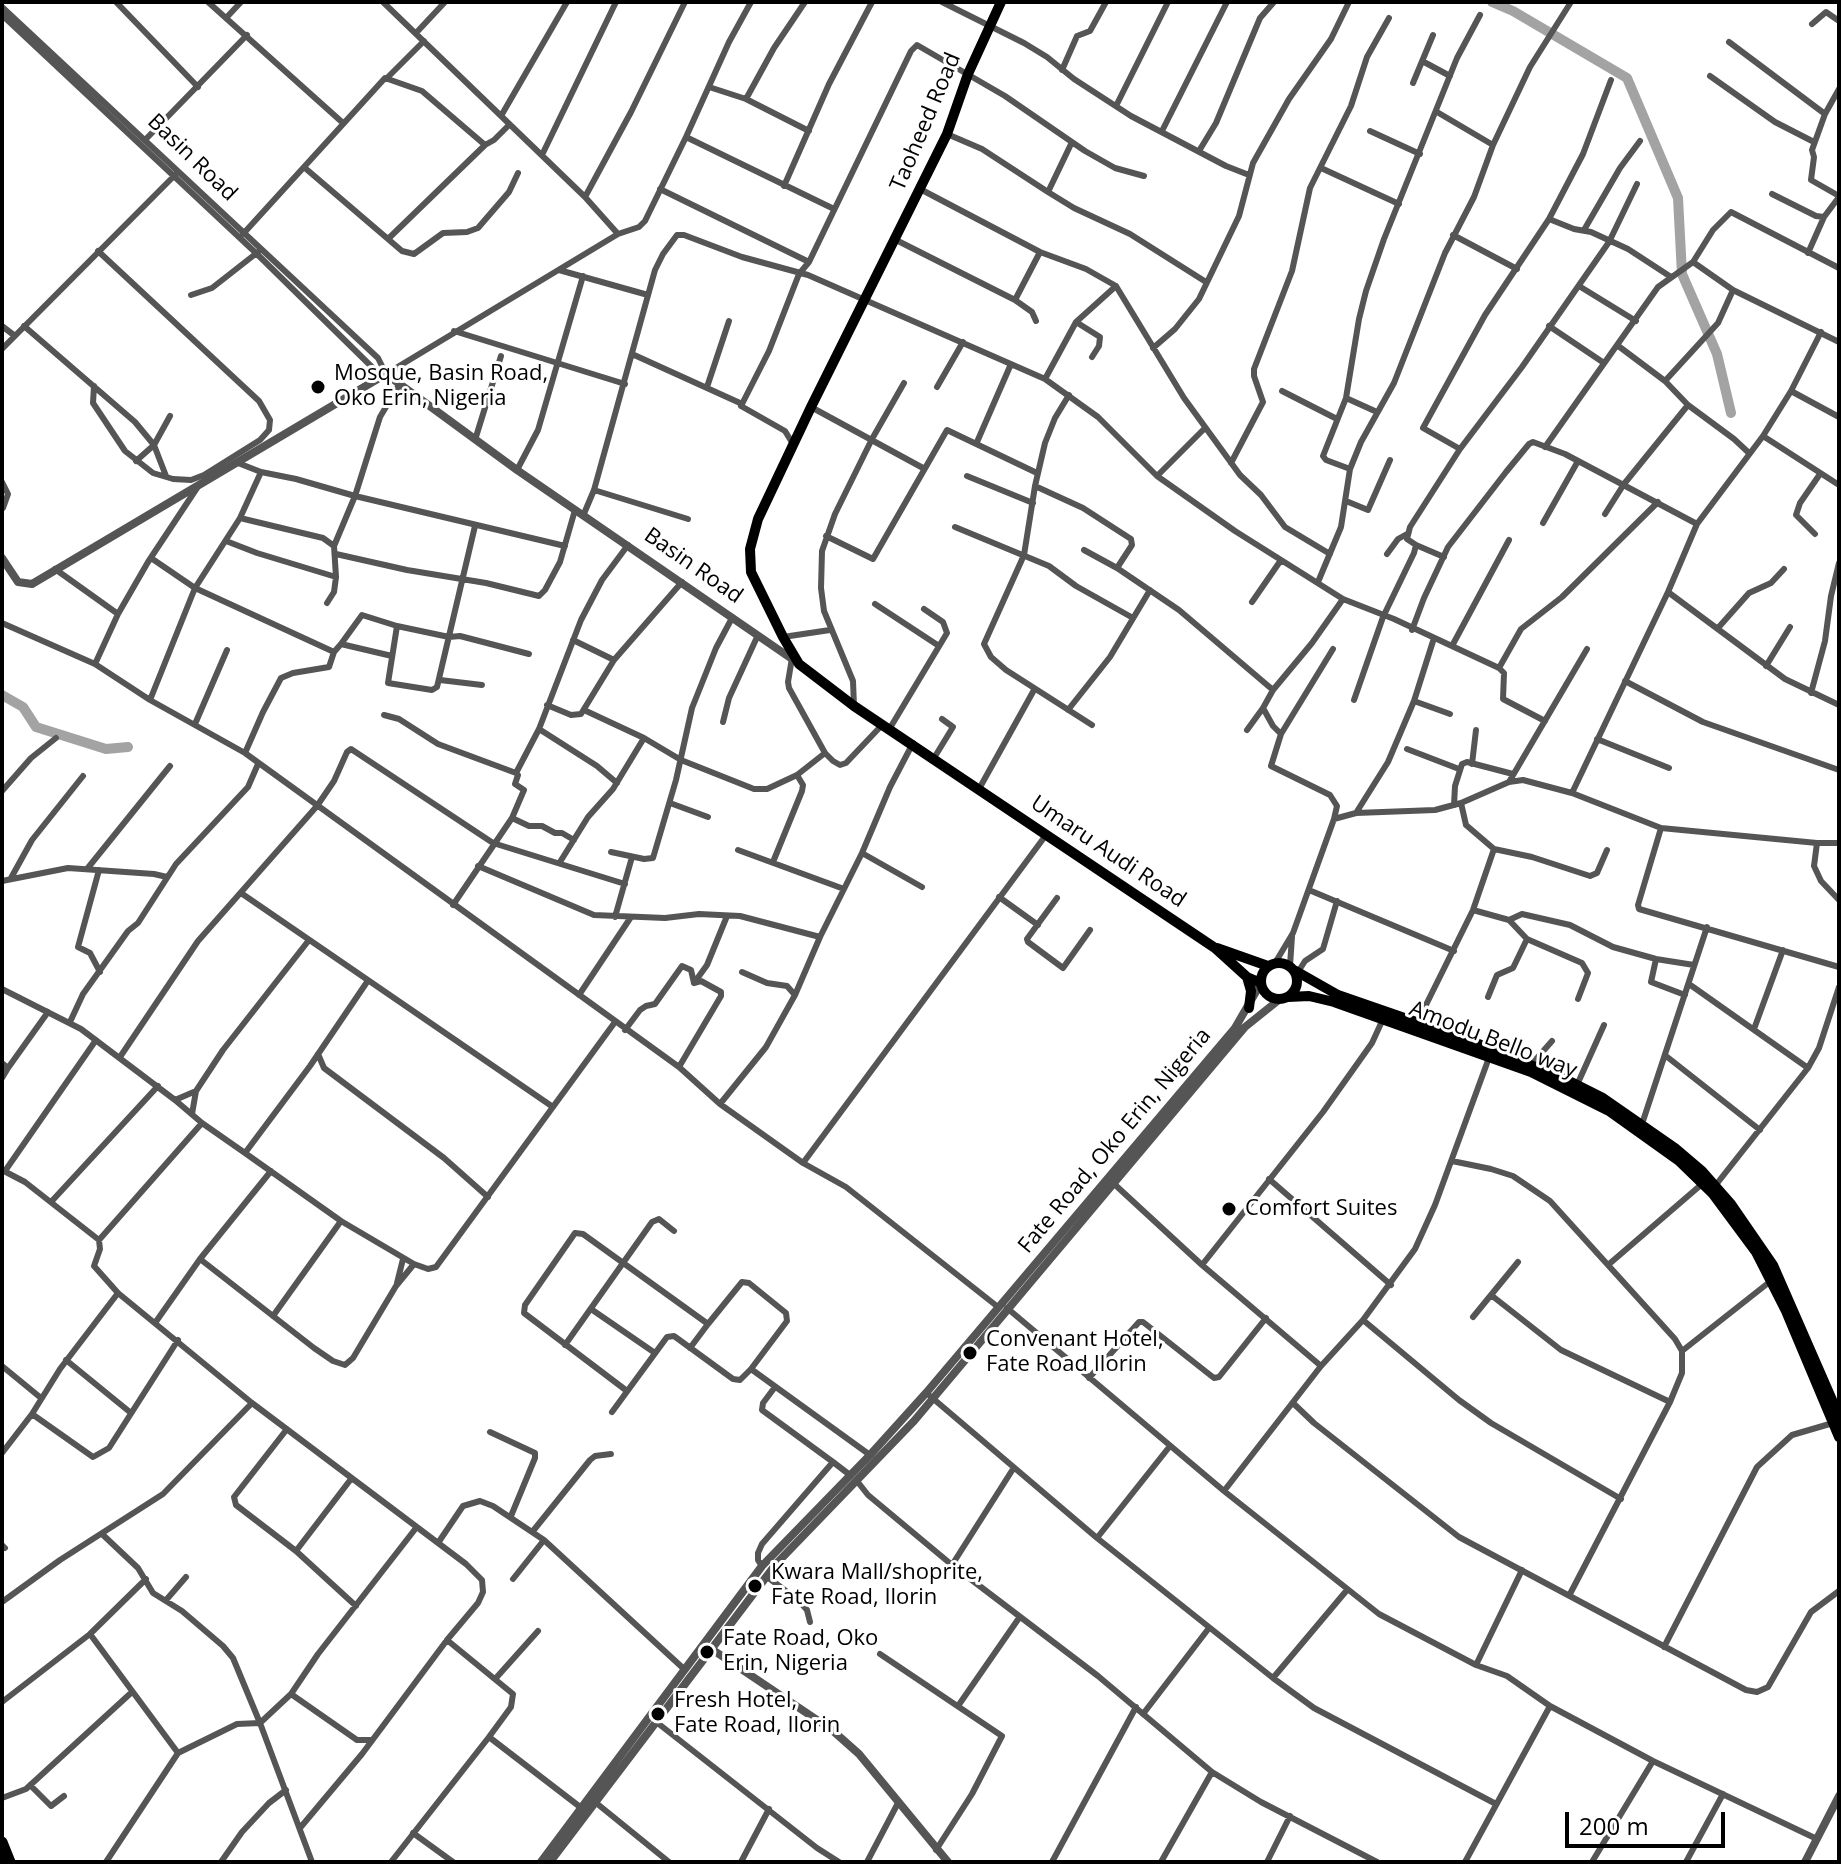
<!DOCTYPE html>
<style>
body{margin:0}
#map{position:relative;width:1841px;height:1864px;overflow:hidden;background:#fff;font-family:"Open Sans",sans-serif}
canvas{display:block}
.frame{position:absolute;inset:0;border:4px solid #000;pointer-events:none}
.scale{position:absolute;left:1565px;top:1812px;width:160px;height:36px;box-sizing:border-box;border:4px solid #000;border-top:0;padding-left:10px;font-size:24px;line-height:28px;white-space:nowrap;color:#000;-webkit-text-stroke:6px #fff;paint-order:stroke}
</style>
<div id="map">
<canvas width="1841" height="1864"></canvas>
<div class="frame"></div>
<div class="scale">200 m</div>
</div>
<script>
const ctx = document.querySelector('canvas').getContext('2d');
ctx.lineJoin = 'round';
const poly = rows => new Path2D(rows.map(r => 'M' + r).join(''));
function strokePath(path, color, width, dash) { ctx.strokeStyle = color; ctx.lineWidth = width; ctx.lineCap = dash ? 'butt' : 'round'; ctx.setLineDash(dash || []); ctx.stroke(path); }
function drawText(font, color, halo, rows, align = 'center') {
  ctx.font = font + ' "Open Sans",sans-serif'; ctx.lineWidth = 6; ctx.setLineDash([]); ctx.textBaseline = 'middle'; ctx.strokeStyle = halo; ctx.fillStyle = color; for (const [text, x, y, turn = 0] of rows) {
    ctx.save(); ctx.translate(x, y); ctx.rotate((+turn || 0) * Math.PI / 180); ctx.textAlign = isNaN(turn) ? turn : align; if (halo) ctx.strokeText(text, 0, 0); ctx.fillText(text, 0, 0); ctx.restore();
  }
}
const river = poly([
 [1492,2,1513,11,1627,78,1678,198,1682,274,1717,354,1731,413],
 [2,695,23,707,36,727,106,749,128,747]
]);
const minor = poly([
 [116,2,198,87],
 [208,2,343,123],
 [383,2,585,197,618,234,386,374],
 [942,2,1024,43,1047,57,1074,79,1131,116,1226,166,1249,175],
 [2,7,378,358,386,374],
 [2,15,257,254,375,370,386,374],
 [227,17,241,2],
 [1812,24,1826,12,1839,21],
 [416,33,445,2],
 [1729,42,1825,114],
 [1424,62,1450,76],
 [1062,70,1077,36,1090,31,1106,2],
 [1710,76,1775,122,1814,142],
 [386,79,424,41],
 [1413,83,1433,35],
 [709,87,746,99,809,131],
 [1839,89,1825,114,1812,150,1814,157,1811,180,1839,196],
 [746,99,774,48,805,2],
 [1116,106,1168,2],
 [1437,112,1493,145],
 [501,116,567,2],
 [1162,131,1227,2],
 [1370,131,1420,154],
 [947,134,982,149,1048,192,1074,208,1130,234,1206,282],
 [686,137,834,209],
 [145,140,247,35],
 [1199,151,1216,123,1260,18,1274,2],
 [542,155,616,2],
 [305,168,402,251,414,254,443,233,467,232,478,228,509,192,518,173],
 [1321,168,1399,204],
 [784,186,829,84,872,2],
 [660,189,809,262],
 [920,189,1040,252,1086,269,1116,286,1184,398,1240,475,1261,495,1285,527,1330,554],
 [1048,192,1072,142],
 [1772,194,1816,216,1824,217],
 [585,197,631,112,685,2],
 [1549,219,1574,229,1591,232,1628,249,1671,277],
 [1584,230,1620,168,1640,141],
 [243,234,385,78,422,91,485,145],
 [618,234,639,227,645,221,686,137,729,42,751,2],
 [1453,235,1517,269],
 [389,238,485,145,494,140,509,125],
 [894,239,1015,300,1032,312,1036,321],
 [1808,253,1824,217,1839,197],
 [1693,262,1733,290,1839,342],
 [559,270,648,295],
 [1579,286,1636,321],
 [191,295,212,288,258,252],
 [1015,300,1040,252],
 [1076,322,1100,337,1099,346,1092,357],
 [2,326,15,336],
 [24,326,135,422,154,445,166,476],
 [1549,326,1604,363],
 [454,331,625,384],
 [1617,345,1665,381,1688,405,1734,439,1749,453],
 [1153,348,1175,329,1199,299,1239,216,1253,163,1289,99,1331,39,1349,2],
 [2,349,175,175],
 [632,354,740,403,741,406,785,431,793,444],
 [1045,379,1076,322,1116,286],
 [1665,381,1718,323,1733,290],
 [94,386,93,403,125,451,153,473,173,479,191,480,204,475,260,440,269,430,270,420,259,401,98,251],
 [707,387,729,321],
 [937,387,963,342],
 [1282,391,1337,419],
 [1791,391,1839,417],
 [1069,395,1055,418,1045,443,1035,486,1024,555,984,644,991,657,1006,670,1092,725],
 [1346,398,1377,412],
 [741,406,769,351,799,274,809,262,911,51,917,45,1005,96,1085,151,1115,168,1144,176],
 [811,407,923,468],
 [1763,436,1839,485],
 [475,440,501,356],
 [977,442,1011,364],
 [1545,447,1658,287,1693,262,1713,230,1731,212,1839,268],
 [1460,449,1423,428,1485,315,1549,219,1583,154,1611,80],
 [136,461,154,445,170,416],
 [238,463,261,472,296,479,355,496,565,546],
 [1231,463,1263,402,1254,376,1254,369,1292,271,1310,188,1351,106,1367,57,1389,18],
 [1350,469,1326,460,1323,456,1346,398,1359,319,1366,291,1384,239,1457,58,1480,15],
 [517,470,538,430,583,276],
 [967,476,1033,503],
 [1157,476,1205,428],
 [2,482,8,494,3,508],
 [1035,486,1083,508,1131,539,1132,545,1117,568],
 [594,490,688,519],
 [1346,501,1368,510,1390,460],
 [1605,514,1624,484,1688,405],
 [583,516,594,490,655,270,663,254,677,235,684,235,742,257,808,275,1045,379,1098,417,1157,476,1235,531,1343,599,1394,619,1499,668,1504,673,1503,699,1545,721],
 [240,518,323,538,334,546],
 [1543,523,1578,461],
 [955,527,1049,566,1076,586,1133,618],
 [1815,534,1796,515,1800,503,1820,474],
 [826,536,873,559,947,430,1037,473],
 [226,541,257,553,336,577],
 [1416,545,1444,557],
 [1084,550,1117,568,1179,610,1273,690,1263,708,1273,726,1281,734,1271,766,1330,795,1337,806,1334,819],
 [336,554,407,570,486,583,539,596,545,590,560,562,575,510],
 [1387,554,1398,539,1407,534],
 [151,558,195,588,334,652,341,644,392,656],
 [55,569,118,614],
 [1318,582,1341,527,1350,469,1361,442,1394,383,1445,253,1474,197,1493,145,1530,67,1571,2],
 [1668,592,1785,679,1839,705],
 [1252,602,1281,560],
 [327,603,334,592,336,577,334,546,355,496,380,417,399,385],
 [875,604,939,646],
 [2,623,95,664,150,700,245,753,679,1067,720,1104,803,1163,846,1187,998,1307],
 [397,626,388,683,432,690,437,687,475,526],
 [1718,628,1749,593,1771,583,1784,569],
 [1412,630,1424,598,1448,547,1506,472,1529,444,1533,442,1565,454,1697,524],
 [783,637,830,630],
 [573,640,614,660],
 [341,644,362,615,397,626,449,637,460,636,529,654],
 [1452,646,1509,540],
 [792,658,788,682,789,688,825,753,833,761,840,765,846,763,883,724],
 [95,664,118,614,148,562,197,488],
 [1766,666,1790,627],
 [1499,668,1521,629,1562,597,1658,502],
 [440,680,482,685],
 [1625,681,1703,722,1839,770],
 [1273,690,1312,643,1343,599],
 [1811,693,1825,641,1831,596,1839,563],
 [150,700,195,588,240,518,261,472],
 [1354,700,1383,617,1414,553,1416,545,1407,539,1410,527,1460,449,1522,367,1609,242,1637,184],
 [1414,701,1450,714],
 [547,705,571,715,581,714,614,660,682,582],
 [854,706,853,681,824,611,821,588,822,551,835,514,872,439,904,383],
 [584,710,644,738,681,760,754,789,767,789,797,775,825,753],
 [1068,710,1110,657,1150,590],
 [384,715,399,719,438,744,516,773],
 [723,722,729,698,758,635],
 [195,724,227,650],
 [890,728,947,633,943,622,924,609],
 [539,729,597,766,617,783],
 [1247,730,1263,708],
 [1281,734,1333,649],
 [1597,739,1669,768],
 [1407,749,1459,769],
 [245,753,263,712,281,678,293,673,329,667,334,652],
 [934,758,953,727,942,719],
 [1472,764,1476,730],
 [1509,782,1587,649],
 [979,789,1034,690],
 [2,791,31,758,56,738],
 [1572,793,1668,592,1697,524,1763,436,1791,391,1821,332],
 [670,803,708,817],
 [1461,803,1466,825,1494,849,1532,857,1590,876,1597,873,1607,850],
 [1454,805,1455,786,1462,764,1467,762,1513,774],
 [1356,813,1388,762,1414,701,1434,638],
 [512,818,529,826,542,826,555,833,562,833,574,840],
 [1661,828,1638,905,1639,909,1839,967],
 [1817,843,1814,866,1821,881,1839,900],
 [738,850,844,889],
 [611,852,644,859,653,858,676,780,692,708,716,648,732,618],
 [862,853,922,887],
 [560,862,588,817,613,789,644,738],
 [773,862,802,791,803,785,797,775],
 [478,866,594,915,665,918,699,914,740,916,820,937],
 [87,869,170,766],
 [99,870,78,947,90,953,100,972],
 [11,878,32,840,83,776],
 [2,881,68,868,154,874,167,877],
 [1309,890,1454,951],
 [241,893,553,1107],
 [999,897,1038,925],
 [1057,898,1027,939,1028,942,1063,968,1090,930],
 [453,905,512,818,524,790,515,784,518,775,516,773,539,729,581,620,602,580,628,545],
 [1473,910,1509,920,1527,939,1582,963,1588,973,1578,999],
 [615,917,632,857],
 [1509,920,1522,914,1570,925,1613,947,1656,959,1694,965],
 [1656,959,1651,982,1685,995],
 [1275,963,1293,933,1334,819,1356,813,1435,810,1461,803,1509,782,1523,780,1572,793,1661,828,1817,843,1839,843],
 [1290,966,1292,936],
 [742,972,767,983,787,986,795,995],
 [1298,972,1305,961,1323,949,1337,901],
 [694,983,707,965,727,916],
 [1689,984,1808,1068],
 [2,989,81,1029,175,1100,202,1123,245,1153,310,1066,367,982],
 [579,995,631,917],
 [1488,997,1497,975,1513,968,1527,939],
 [70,1022,83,994,128,931,138,923,176,864,248,787,258,764],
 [1417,1023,1473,910,1494,849],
 [1754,1029,1783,950],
 [625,1030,640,1010,646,1006,655,1004,682,966,691,970,694,983],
 [318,1054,324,1068,444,1158,488,1197],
 [1666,1056,1760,1130],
 [120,1057,198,941,317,806,334,781,347,752,351,749,493,843,625,884],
 [2,1063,8,1068,2,1078],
 [1531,1065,1552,1041],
 [679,1067,721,996,721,992,701,981,694,983],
 [8,1068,48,1012],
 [1577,1085,1604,1025],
 [175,1100,196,1091],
 [720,1104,766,1047,795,995,820,937,862,853,890,787,913,743],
 [192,1114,196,1091,223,1050,309,940],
 [1642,1124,1707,927],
 [245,1153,341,1221,414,1264],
 [1452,1161,1491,1169,1513,1176,1550,1201,1675,1339,1682,1351,1682,1373,1670,1402,1570,1594],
 [803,1163,1046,835],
 [2,1170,25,1182,99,1240,100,1249,94,1266,118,1293,252,1403,466,1564,482,1580,483,1592,478,1603,447,1640,362,1754,300,1828],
 [5,1171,96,1040],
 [1269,1179,1391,1285],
 [1112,1182,1202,1265,1321,1366],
 [1715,1186,1808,1068,1819,1048,1839,987],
 [51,1202,158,1086],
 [99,1240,202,1123],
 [200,1259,314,1348,333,1361,345,1365,353,1358,396,1286,414,1264,428,1269,436,1267,615,1022],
 [1202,1265,1323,1112,1372,1043,1383,1019],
 [1608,1265,1702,1184],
 [397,1283,403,1259],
 [1491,1295,1561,1350,1670,1402],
 [1007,1308,1224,1491,1379,1614,1476,1665,1507,1676,1550,1706,1653,1761,1817,1839],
 [591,1309,655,1353],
 [273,1316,341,1221],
 [1473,1317,1518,1262],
 [1363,1320,1459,1400,1491,1423,1621,1499],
 [155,1323,200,1259,271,1171],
 [708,1324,742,1282,749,1283,786,1313,787,1321,751,1369],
 [565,1345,652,1222,659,1219,674,1231],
 [1682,1351,1772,1280],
 [66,1360,131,1413],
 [2,1366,41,1398],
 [1089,1378,1139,1322,1143,1322,1214,1378,1219,1377,1266,1318],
 [775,1387,763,1403,762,1410,833,1462],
 [627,1391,524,1313,525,1305,575,1233,583,1234,708,1324,690,1348],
 [930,1396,1097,1538,1273,1678,1314,1708,1496,1804],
 [1293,1403,1314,1423,1459,1537,1746,1690,1757,1692,1768,1687,1811,1612,1839,1591],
 [612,1412,667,1337,674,1336,733,1379,740,1380,751,1369,870,1455],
 [32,1414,93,1457,109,1448,178,1340],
 [287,1429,234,1497,236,1505,296,1551,356,1606],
 [490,1432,535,1453,535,1458,511,1516],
 [2,1453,32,1414,60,1369,118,1293],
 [857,1481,868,1495,952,1565,1098,1676,1212,1772,1261,1802,1377,1862],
 [1224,1491,1321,1366,1363,1320,1415,1249,1435,1205,1490,1055],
 [533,1531,590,1460,595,1456,611,1454],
 [102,1534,138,1568,153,1593,182,1611,223,1646,233,1658,260,1723,312,1862],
 [1097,1538,1170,1446],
 [438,1543,463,1506,480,1501,493,1506,544,1540,684,1669],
 [2,1545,5,1548],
 [296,1551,351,1479],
 [952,1565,1013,1469],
 [762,1566,758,1560,758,1553,762,1544,833,1462,850,1475],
 [766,1576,799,1601,807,1610,810,1622],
 [513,1579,544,1540],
 [167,1599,186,1577],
 [2,1602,60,1560,163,1494,252,1403],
 [90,1634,178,1753],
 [447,1640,513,1694,511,1707,489,1737,584,1810],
 [1664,1647,1757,1467,1792,1435,1833,1423],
 [880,1654,1002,1736,972,1794,936,1850],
 [1476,1665,1522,1570],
 [496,1678,538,1631],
 [1273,1678,1347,1590],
 [291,1694,357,1740,372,1740],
 [2,1702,90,1634,146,1579],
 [958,1706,1019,1618],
 [1143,1714,1209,1628],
 [655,1721,817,1848,839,1862],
 [30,1785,51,1806,64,1796],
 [2,1798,26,1789,132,1692],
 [595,1802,669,1862],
 [413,1833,453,1862],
 [106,1862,178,1753,237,1724,260,1723,291,1694,318,1654,416,1528],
 [221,1862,242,1832,269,1803,286,1790],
 [391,1862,489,1737],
 [741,1862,769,1809],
 [867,1862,898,1803],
 [1052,1862,1136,1707],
 [1161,1862,1212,1772],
 [1267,1862,1290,1816],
 [1465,1862,1550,1706],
 [1592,1862,1653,1761],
 [1686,1862,1723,1794]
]);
const tertiary = poly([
 [2,558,18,582,32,584,386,374,517,470,795,661],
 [710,1648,832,1730,859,1754,948,1862],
 [541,1862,762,1566,870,1455,926,1393,1235,1028,1261,983],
 [550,1862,776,1564,914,1421,1245,1027,1280,999],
 [1805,1862,1839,1796]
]);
const primary = poly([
 [1001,2,968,74,947,134,811,407,758,519,750,549,751,572,783,637,799,664,854,706,1215,948,1247,977,1261,983],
 [1217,948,1268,966],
 '1261 981a18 18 0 1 1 36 0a18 18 0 1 1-36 0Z',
 [1294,970,1338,995,1471,1041,1567,1080,1603,1098,1675,1148,1702,1171,1731,1204,1773,1265,1839,1416],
 [1247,977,1251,991,1249,1008],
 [1288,997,1309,996,1334,1002,1531,1072,1609,1111,1679,1161,1713,1194,1756,1252,1786,1311,1839,1437]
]);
const trunk = poly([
 [2,1842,10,1862]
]);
const markers = [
 [318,387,8,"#000"],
 [1229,1209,8,"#000"],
 [970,1353,8,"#000"],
 [755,1586,8,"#000"],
 [707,1652,8,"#000"],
 [658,1714,8,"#000"]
];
const streetNames = [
 ["Taoheed Road",926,122,-67],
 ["Basin Road",192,158,44],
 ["Basin Road",693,566,35],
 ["Umaru Audi Road",1108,852,34],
 ["Amodu Bello way",1493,1040,21],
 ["Fate Road, Oko Erin, Nigeria",1115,1141,-50]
];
const poiNames = [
 ["Mosque, Basin Road,",334,374],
 ["Oko Erin, Nigeria",334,399],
 ["Comfort Suites",1245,1209],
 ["Convenant Hotel,",986,1340],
 ["Fate Road Ilorin",986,1365],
 ["Kwara Mall/shoprite,",771,1573],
 ["Fate Road, Ilorin",771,1598],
 ["Fate Road, Oko",723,1639],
 ["Erin, Nigeria",723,1664],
 ["Fresh Hotel,",674,1701],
 ["Fate Road, Ilorin",674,1726]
];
strokePath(river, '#a3a3a3', 10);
strokePath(minor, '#555', 6);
strokePath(tertiary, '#555', 8);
strokePath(primary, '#000', 10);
strokePath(trunk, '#000', 11);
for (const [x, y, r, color] of markers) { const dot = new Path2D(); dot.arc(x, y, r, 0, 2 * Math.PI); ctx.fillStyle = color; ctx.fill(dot); strokePath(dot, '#fff', 3); }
drawText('22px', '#000', '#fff', streetNames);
drawText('22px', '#000', '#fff', poiNames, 'left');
</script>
